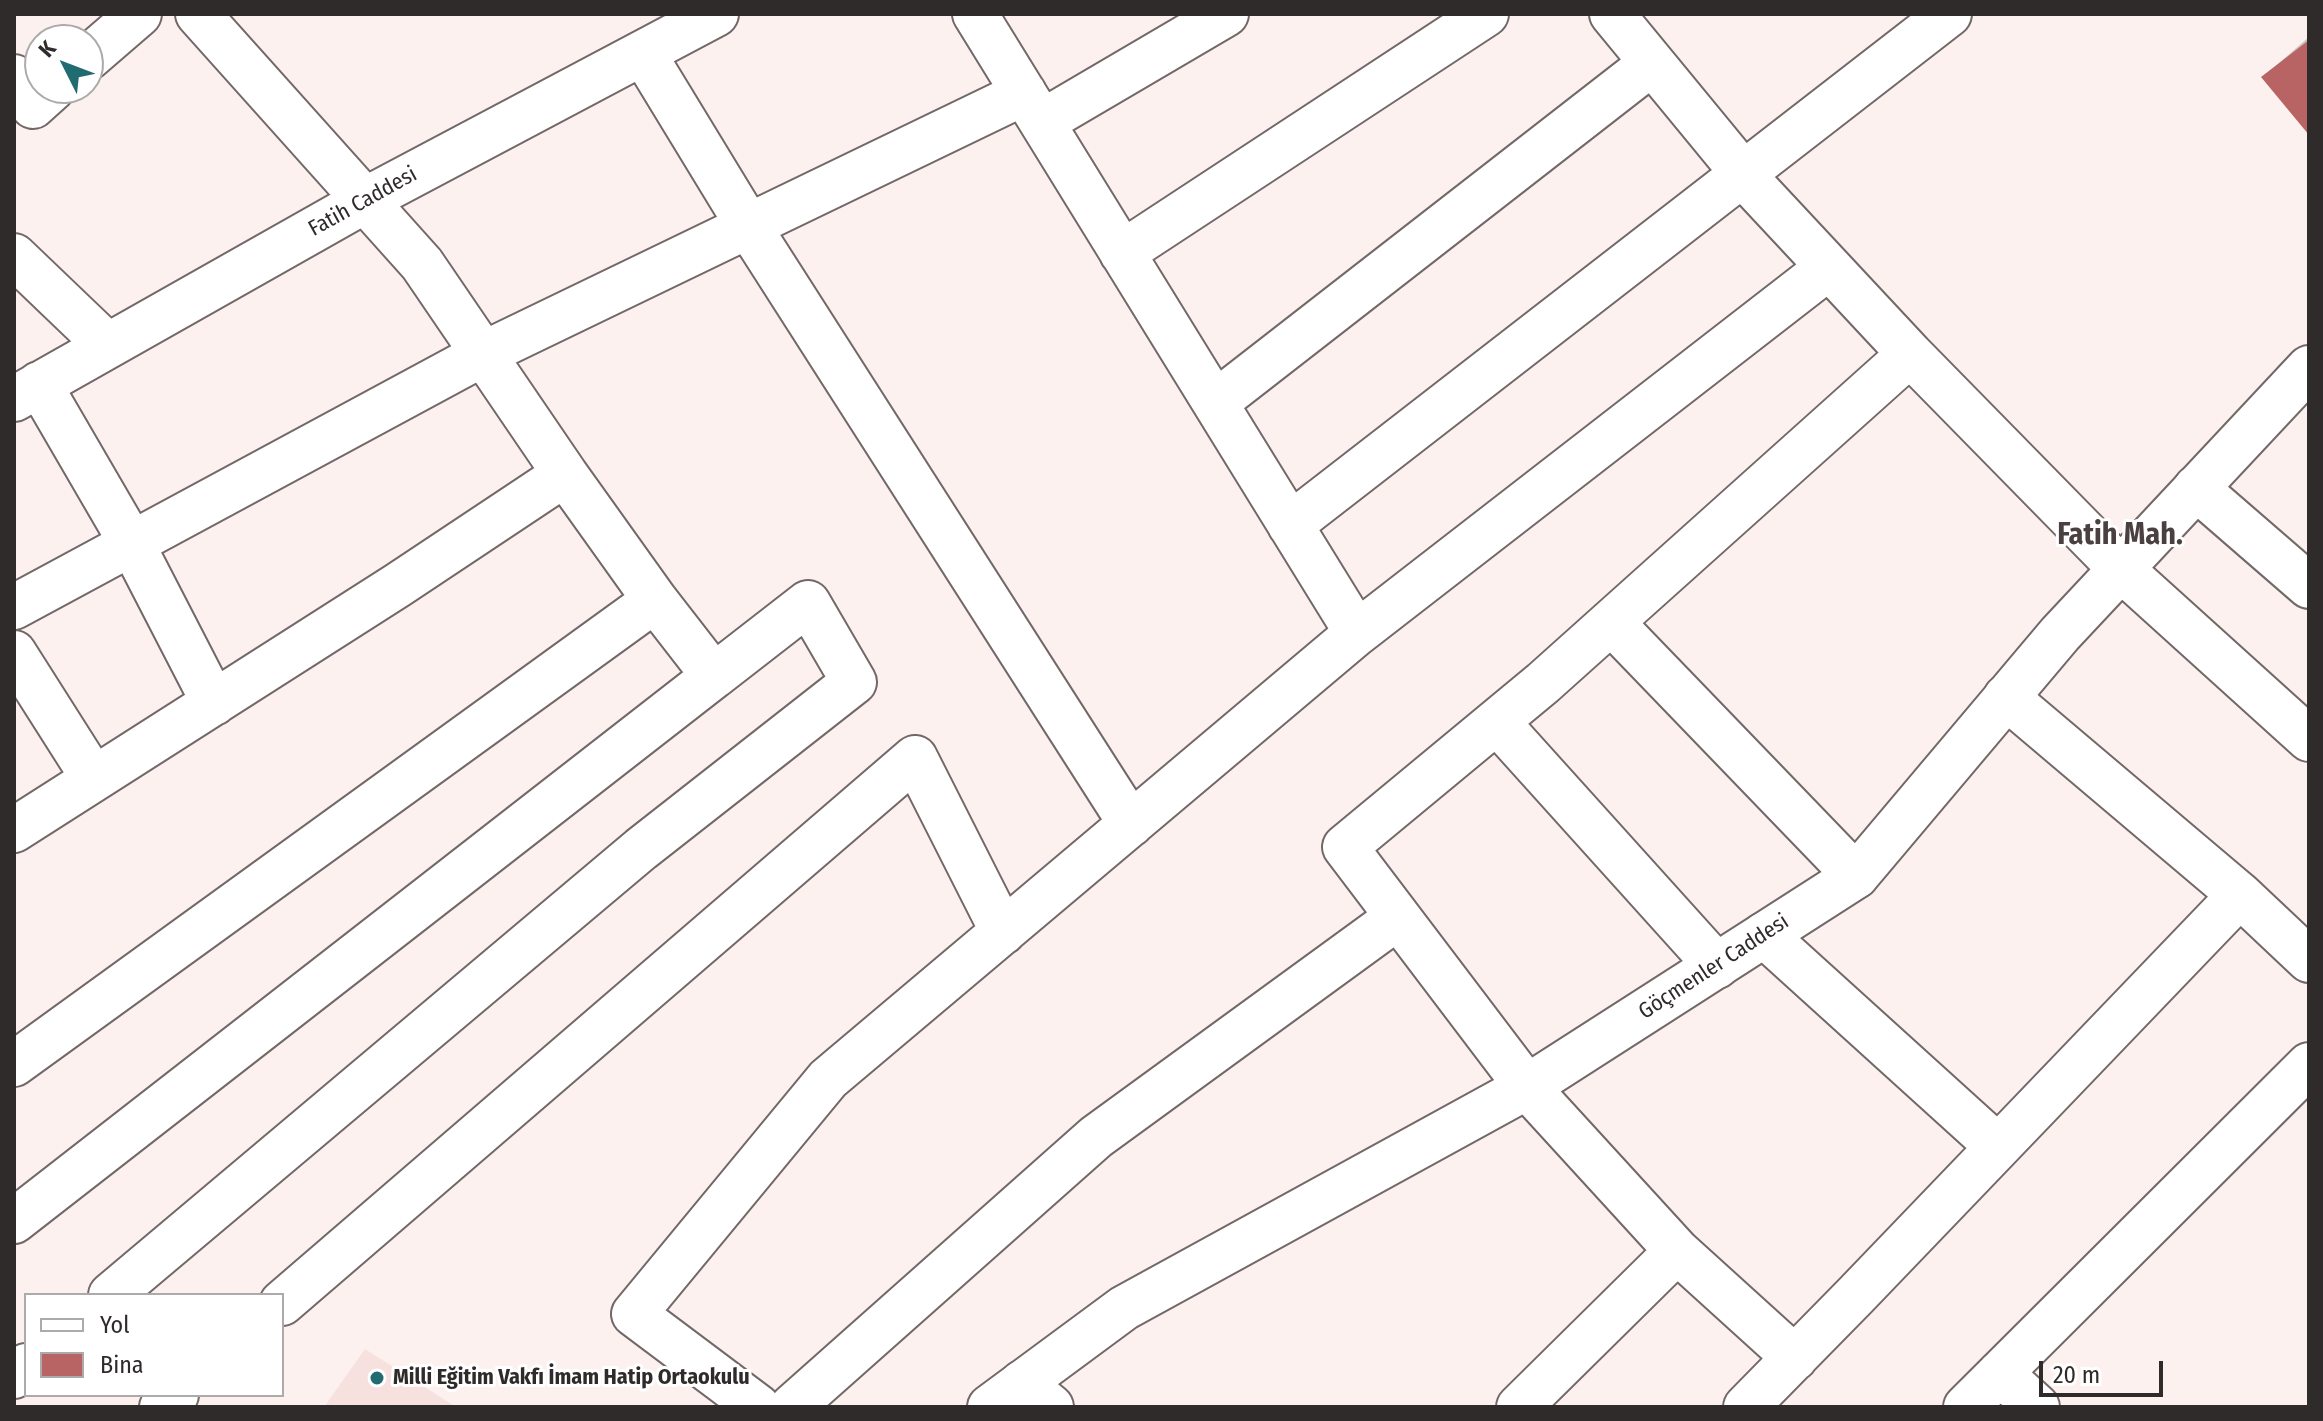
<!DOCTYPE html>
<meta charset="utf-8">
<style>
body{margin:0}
#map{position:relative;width:2323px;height:1421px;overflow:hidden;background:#fdf1f0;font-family:"Fira Sans Condensed",sans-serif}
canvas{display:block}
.frame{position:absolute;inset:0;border:16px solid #302b2b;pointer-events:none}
.legend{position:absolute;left:24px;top:1293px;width:260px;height:104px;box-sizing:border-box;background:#fff;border:2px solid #acaaaa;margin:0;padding:10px 14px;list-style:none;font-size:24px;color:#302b2b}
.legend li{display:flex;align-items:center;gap:16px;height:40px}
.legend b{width:40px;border:2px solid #acaaaa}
.north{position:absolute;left:24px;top:24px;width:80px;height:80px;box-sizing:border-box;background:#fff;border:2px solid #acaaaa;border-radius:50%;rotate:312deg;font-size:22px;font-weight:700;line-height:32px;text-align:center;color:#302b2b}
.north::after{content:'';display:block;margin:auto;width:28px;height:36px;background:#206c71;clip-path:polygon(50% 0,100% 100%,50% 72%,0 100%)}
.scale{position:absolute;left:2039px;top:1361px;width:124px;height:36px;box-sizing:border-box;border:4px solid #302b2b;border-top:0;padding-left:10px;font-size:24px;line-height:28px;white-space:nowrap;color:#302b2b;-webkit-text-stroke:6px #fff;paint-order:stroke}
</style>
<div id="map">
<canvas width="2323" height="1421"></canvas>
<div class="frame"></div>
<ul class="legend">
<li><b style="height:10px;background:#fff"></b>Yol</li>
<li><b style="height:22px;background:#b96464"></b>Bina</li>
</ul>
<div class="north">K</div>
<div class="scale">20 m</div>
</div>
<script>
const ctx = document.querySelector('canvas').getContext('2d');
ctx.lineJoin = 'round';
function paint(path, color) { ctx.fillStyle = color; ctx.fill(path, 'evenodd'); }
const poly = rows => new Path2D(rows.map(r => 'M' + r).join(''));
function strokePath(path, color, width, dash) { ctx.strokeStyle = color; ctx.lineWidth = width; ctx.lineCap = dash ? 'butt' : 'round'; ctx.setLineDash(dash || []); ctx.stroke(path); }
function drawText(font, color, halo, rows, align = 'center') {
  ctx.font = font + ' "Fira Sans Condensed",sans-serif'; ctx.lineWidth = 6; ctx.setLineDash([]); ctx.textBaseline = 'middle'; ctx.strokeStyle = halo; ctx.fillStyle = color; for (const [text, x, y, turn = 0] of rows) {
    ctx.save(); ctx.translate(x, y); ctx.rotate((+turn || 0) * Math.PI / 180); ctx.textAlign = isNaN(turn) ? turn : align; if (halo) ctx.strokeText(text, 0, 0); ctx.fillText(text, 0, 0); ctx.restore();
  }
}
const built = poly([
 [365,1349,456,1407,324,1407]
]);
const shadow = poly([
 [2309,37,2309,132,2263,77]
]);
const building = poly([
 [2309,40,2309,135,2261,77]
]);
const minor = poly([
 [975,14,1357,633,1829,267],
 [643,53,749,227,1131,824],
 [88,58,139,14],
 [14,77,33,106,53,88],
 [1042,122,1226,14],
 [1122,253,1486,14],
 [14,256,108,346],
 [1910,354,2121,569,2309,739],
 [39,384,132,544,214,703],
 [14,399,382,191,716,14],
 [1215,403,1652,63],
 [2196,488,2309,586],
 [1290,525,1949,14],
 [14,607,483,354,1024,93],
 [1611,622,1856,876],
 [14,653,94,779],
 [1497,722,1717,966],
 [14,830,398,585,565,474,422,264,198,14],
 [2240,895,2309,960],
 [1764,935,1998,1147],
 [14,1064,655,600,565,474],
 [14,1221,714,676,655,600],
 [1677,1251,1795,1358],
 [111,1295,641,849,854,682,808,603,714,676],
 [282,1303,915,758,1003,932],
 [2000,1373,2037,1407],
 [14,1376,26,1366],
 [1022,1383,1051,1407],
 [162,1407,176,1395],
 [758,1407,634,1314,828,1079,1357,633],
 [792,1407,1096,1137,1398,917],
 [1519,1407,1677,1251,1527,1087,1345,847,1543,683,1910,354,1756,189,1612,14],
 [1746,1407,1856,1295,2240,895,2006,697],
 [1966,1407,2309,1065]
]);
const major = poly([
 [990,1407,1124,1308,1527,1087,1856,876,2060,634,2309,368]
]);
const markers = [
 [377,1378,8,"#206c71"]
];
const streetNames = [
 ["Fatih Caddesi",363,202,-29],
 ["Göçmenler Caddesi",1714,967,-33]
];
const poiNames = [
 ["Milli Eğitim Vakfı İmam Hatip Ortaokulu",393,1378]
];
const districtNames = [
 ["Fatih Mah.",2120,536]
];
paint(built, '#f6e1df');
paint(shadow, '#0003');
paint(building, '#b96464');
strokePath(minor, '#736868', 48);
strokePath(major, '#736868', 48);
strokePath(minor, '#fff', 44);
strokePath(major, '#fff', 44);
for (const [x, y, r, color] of markers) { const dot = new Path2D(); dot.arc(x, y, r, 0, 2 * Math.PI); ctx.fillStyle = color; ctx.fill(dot); strokePath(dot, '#fff', 3); }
drawText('22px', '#302b2b', '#fff', streetNames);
drawText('bold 22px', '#302b2b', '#fff', poiNames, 'left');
drawText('bold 30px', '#4a403f', '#fff', districtNames);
</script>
